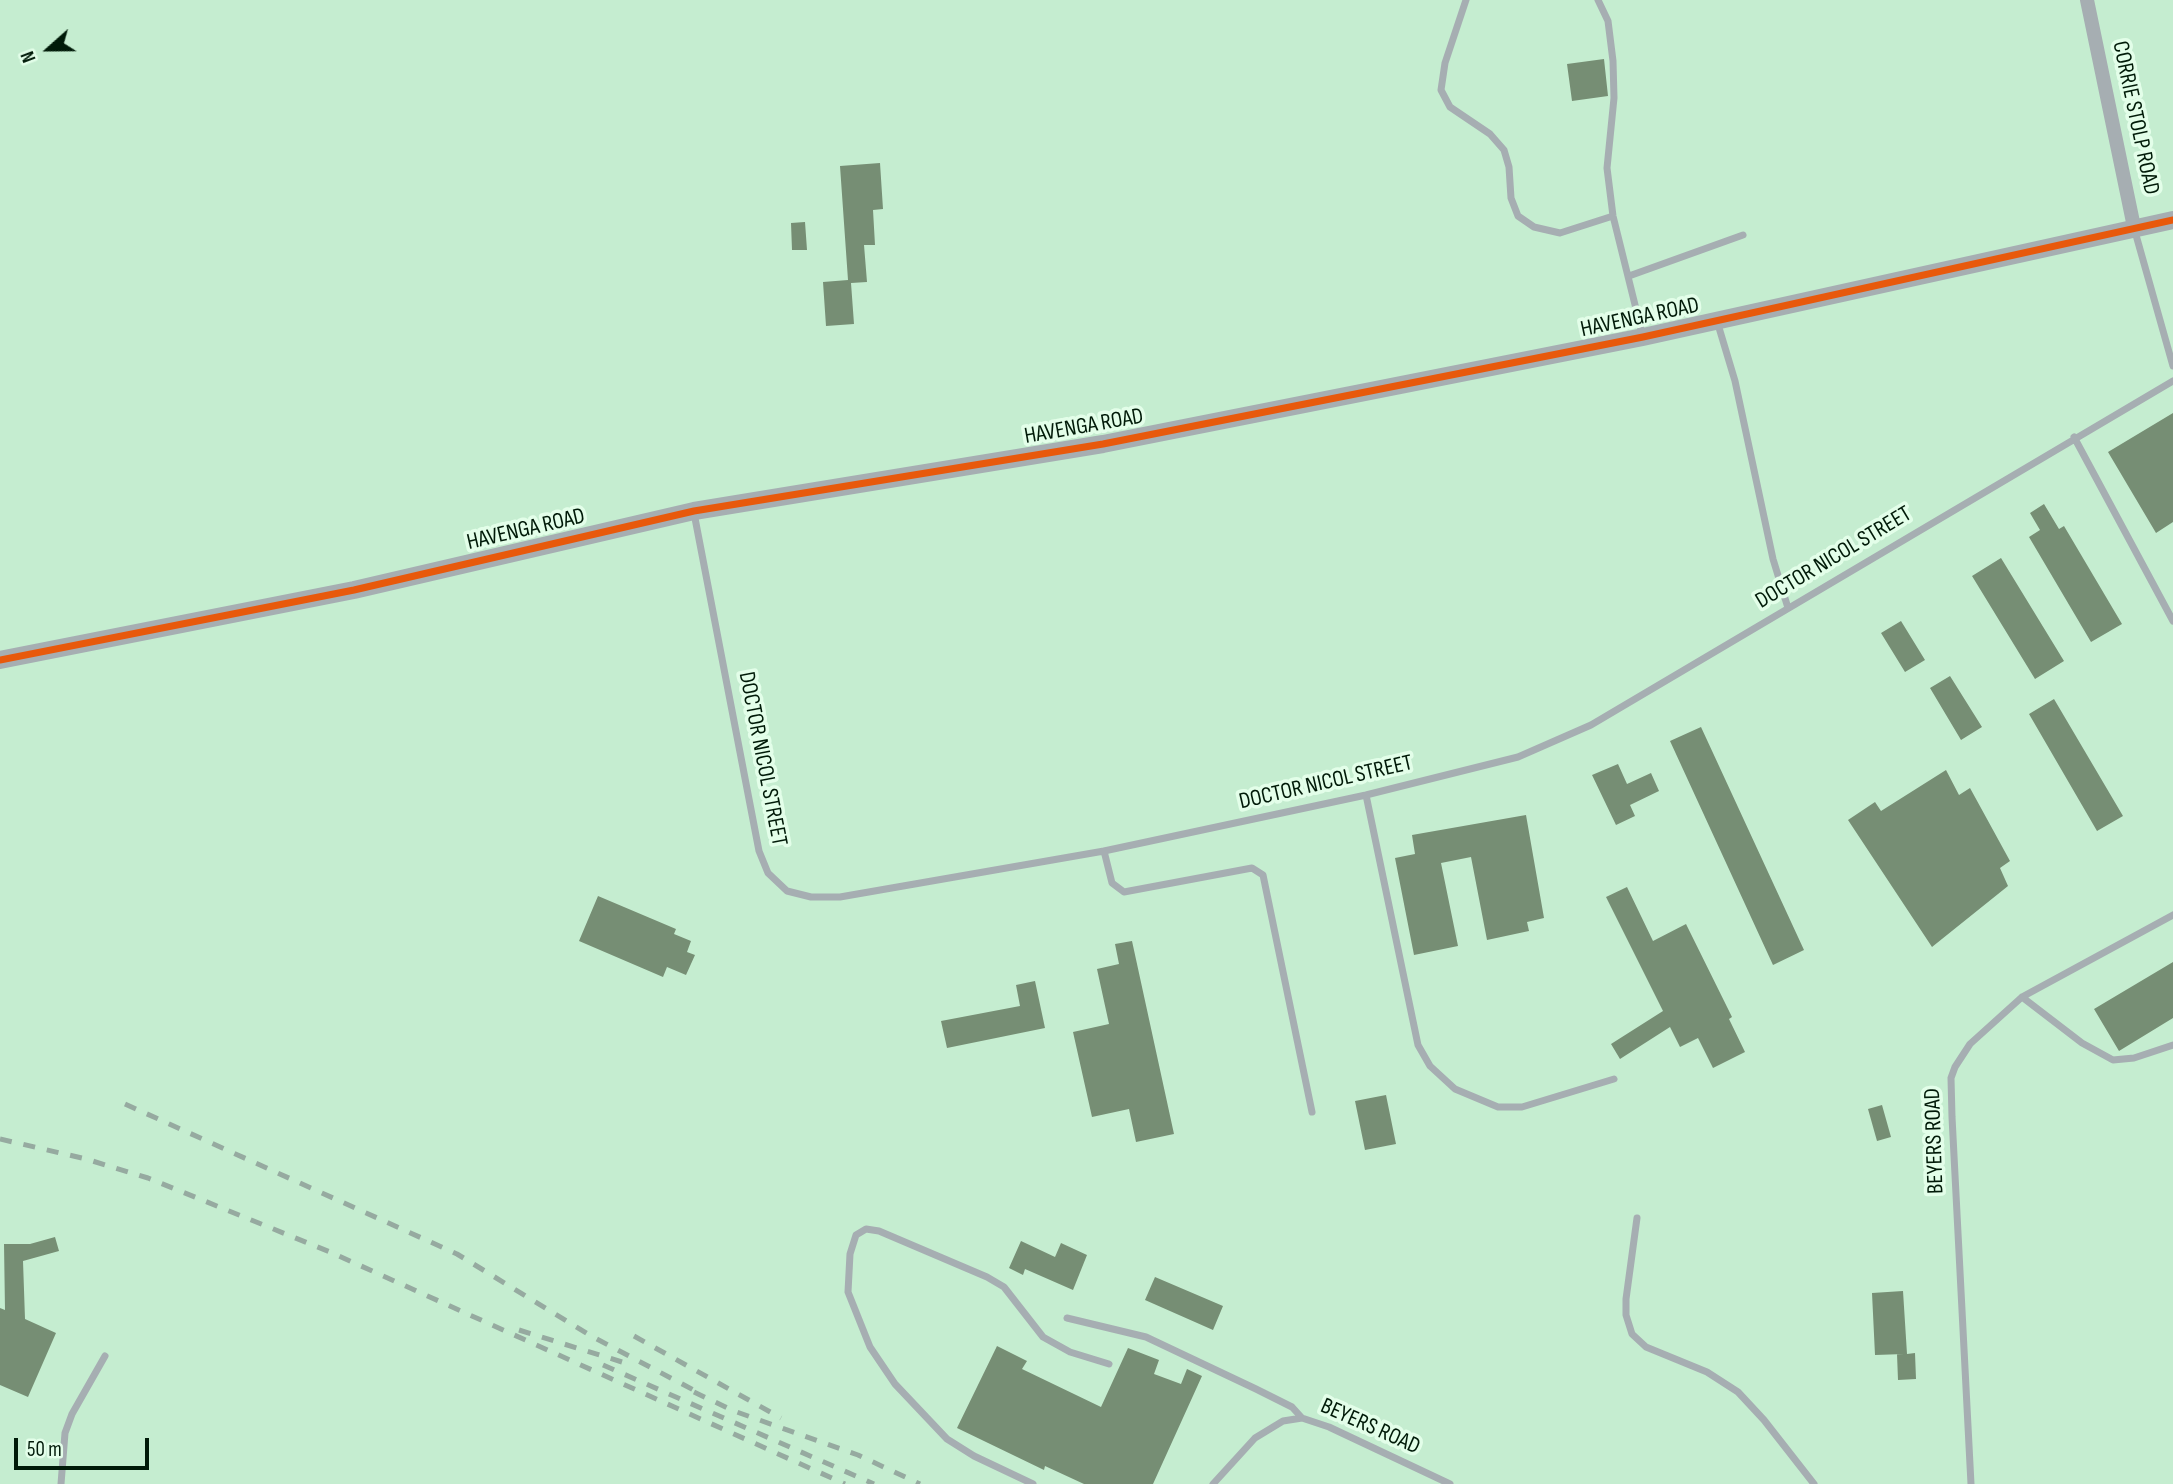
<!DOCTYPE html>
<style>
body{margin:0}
#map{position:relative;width:2173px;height:1484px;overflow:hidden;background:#c5edd0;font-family:"Sofia Sans Condensed",sans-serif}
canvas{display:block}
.north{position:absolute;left:14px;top:14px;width:70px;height:70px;-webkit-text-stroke:5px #e3fee9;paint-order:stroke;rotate:249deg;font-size:19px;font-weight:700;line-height:28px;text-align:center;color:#001a08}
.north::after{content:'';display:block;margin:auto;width:24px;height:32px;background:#001a08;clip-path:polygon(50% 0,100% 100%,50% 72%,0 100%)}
.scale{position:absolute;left:14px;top:1438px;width:135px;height:32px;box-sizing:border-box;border:4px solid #001a08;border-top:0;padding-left:9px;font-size:21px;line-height:24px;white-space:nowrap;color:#001a08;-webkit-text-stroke:5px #e3fee9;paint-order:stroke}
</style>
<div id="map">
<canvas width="2173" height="1484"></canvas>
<div class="north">N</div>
<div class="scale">50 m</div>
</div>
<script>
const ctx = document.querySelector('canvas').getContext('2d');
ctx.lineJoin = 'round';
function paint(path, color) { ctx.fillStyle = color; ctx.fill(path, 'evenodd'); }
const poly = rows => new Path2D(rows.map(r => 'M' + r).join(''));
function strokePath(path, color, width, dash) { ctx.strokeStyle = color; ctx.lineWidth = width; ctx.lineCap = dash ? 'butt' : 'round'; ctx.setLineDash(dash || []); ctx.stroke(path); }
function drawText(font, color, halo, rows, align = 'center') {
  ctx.font = font + ' "Sofia Sans Condensed",sans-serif'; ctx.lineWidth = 7; ctx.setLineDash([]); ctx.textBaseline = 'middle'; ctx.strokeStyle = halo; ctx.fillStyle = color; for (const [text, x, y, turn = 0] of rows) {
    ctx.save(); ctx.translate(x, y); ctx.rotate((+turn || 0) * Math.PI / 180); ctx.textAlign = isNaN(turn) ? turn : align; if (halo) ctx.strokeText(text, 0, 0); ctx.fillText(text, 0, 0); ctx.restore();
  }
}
const building = poly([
 [1604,59,1608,96,1572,101,1567,64],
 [880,163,883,209,873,210,875,245,864,245,867,282,851,283,854,324,826,326,823,282,848,280,840,166],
 [805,222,807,250,792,250,791,223],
 [2173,413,2173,522,2156,533,2108,452],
 [2044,504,2059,529,2064,526,2122,624,2091,642,2029,537,2040,530,2030,513],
 [2001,558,2064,661,2035,679,1972,576],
 [1901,621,1925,660,1905,672,1881,633],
 [1950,676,1982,727,1961,740,1930,688],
 [2054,699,2123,816,2097,831,2029,714],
 [1701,727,1804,950,1773,965,1670,741],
 [1618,764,1627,784,1651,773,1659,791,1630,805,1635,816,1616,825,1592,775],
 [1946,770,1959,795,1970,788,2010,861,2000,868,2008,886,1932,947,1848,820,1875,802,1881,811],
 [1526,815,1544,918,1527,922,1529,931,1487,940,1471,857,1441,863,1458,946,1414,955,1395,858,1415,854,1412,835],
 [1627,887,1653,941,1686,924,1732,1017,1729,1019,1745,1052,1713,1068,1698,1038,1680,1047,1670,1027,1620,1059,1611,1044,1663,1011,1606,897],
 [598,896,676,929,674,934,691,941,687,952,695,955,686,975,667,967,663,977,579,941],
 [1132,941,1174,1134,1136,1142,1129,1109,1092,1117,1073,1032,1109,1024,1097,969,1119,964,1115,944],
 [2173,962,2173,1018,2119,1051,2094,1009],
 [1035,981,1045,1028,947,1048,941,1021,1020,1006,1016,985],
 [1386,1095,1396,1144,1365,1150,1355,1101],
 [1882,1105,1891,1137,1877,1141,1868,1109],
 [55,1237,59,1251,23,1261,25,1319,56,1333,28,1397,0,1385,0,1308,5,1310,4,1244,30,1244],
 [1021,1241,1055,1257,1061,1243,1087,1255,1073,1290,1025,1269,1023,1275,1009,1268],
 [1155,1277,1223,1306,1213,1330,1145,1300],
 [1903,1291,1907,1354,1915,1353,1916,1379,1898,1380,1897,1354,1904,1354,1875,1355,1872,1293],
 [997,1346,1027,1361,1022,1369,1101,1407,1128,1348,1159,1360,1154,1374,1181,1384,1187,1369,1202,1376,1153,1484,1084,1484,1045,1466,1044,1470,957,1428]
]);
const service = poly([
 [1466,0,1445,63,1441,90,1450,107,1490,134,1504,150,1509,167,1511,198,1518,216,1534,227,1560,233,1613,216],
 [1598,0,1608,21,1613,61,1614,98,1607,168,1613,216,1643,337],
 [2134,228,2173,366],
 [1629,276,1743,235],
 [1717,321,1735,381,1773,559,1788,608],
 [2074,437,2173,621],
 [694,513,759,851,768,873,787,891,811,897,840,897,1104,851,1366,795,1518,757,1591,725,2173,381],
 [1366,795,1418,1045,1430,1066,1455,1089,1498,1107,1522,1107,1614,1079],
 [1104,851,1112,883,1124,892,1252,868,1263,875,1312,1112],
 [2022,997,2082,1043,2113,1060,2134,1058,2173,1045],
 [1637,1218,1626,1299,1626,1315,1632,1334,1646,1347,1707,1372,1738,1392,1764,1420,1814,1484],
 [1067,1318,1146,1337,1256,1389,1292,1407,1302,1418],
 [61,1484,65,1433,72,1414,105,1356],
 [1033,1484,974,1456,947,1439,895,1384,870,1347,848,1292,850,1254,856,1235,866,1229,879,1231,987,1277,1004,1287,1043,1337,1070,1352,1109,1364],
 [1213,1484,1255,1438,1283,1421,1302,1418,1329,1427,1450,1484],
 [1971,1484,1952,1117,1951,1078,1955,1067,1970,1044,2022,997,2173,915]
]);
const minor = poly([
 [2087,0,2134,227]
]);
const tertiary = poly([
 [0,660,354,590,694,511,1103,444,1643,337,2173,220]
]);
const rail = poly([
 [125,1104,457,1254,593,1337,703,1395],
 [0,1139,86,1159,148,1178,330,1252,845,1484],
 [519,1330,622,1362],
 [634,1336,781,1418],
 [603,1365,874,1484],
 [694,1392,734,1411,858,1455,920,1484]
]);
const cycleway = poly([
 [0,660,354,590,694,511,1103,444,1643,337,2173,220]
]);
const streetNames = [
 ["CORRIE STOLP ROAD",2135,118,78],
 ["HAVENGA ROAD",1640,318,-12],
 ["HAVENGA ROAD",1084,427,-10],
 ["HAVENGA ROAD",526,530,-13],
 ["DOCTOR NICOL STREET",1834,558,-31],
 ["DOCTOR NICOL STREET",762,759,79],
 ["DOCTOR NICOL STREET",1326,783,-13],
 ["BEYERS ROAD",1935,1141,-92],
 ["BEYERS ROAD",1370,1427,24]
];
paint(building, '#768e74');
strokePath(service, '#a6aeb2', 7);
strokePath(minor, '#a6aeb2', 14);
strokePath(tertiary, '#a6aeb2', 18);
strokePath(rail, '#96aaa0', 5, [12, 12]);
strokePath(cycleway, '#e8590c', 7);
drawText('23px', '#001a08', '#e3fee9', streetNames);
</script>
